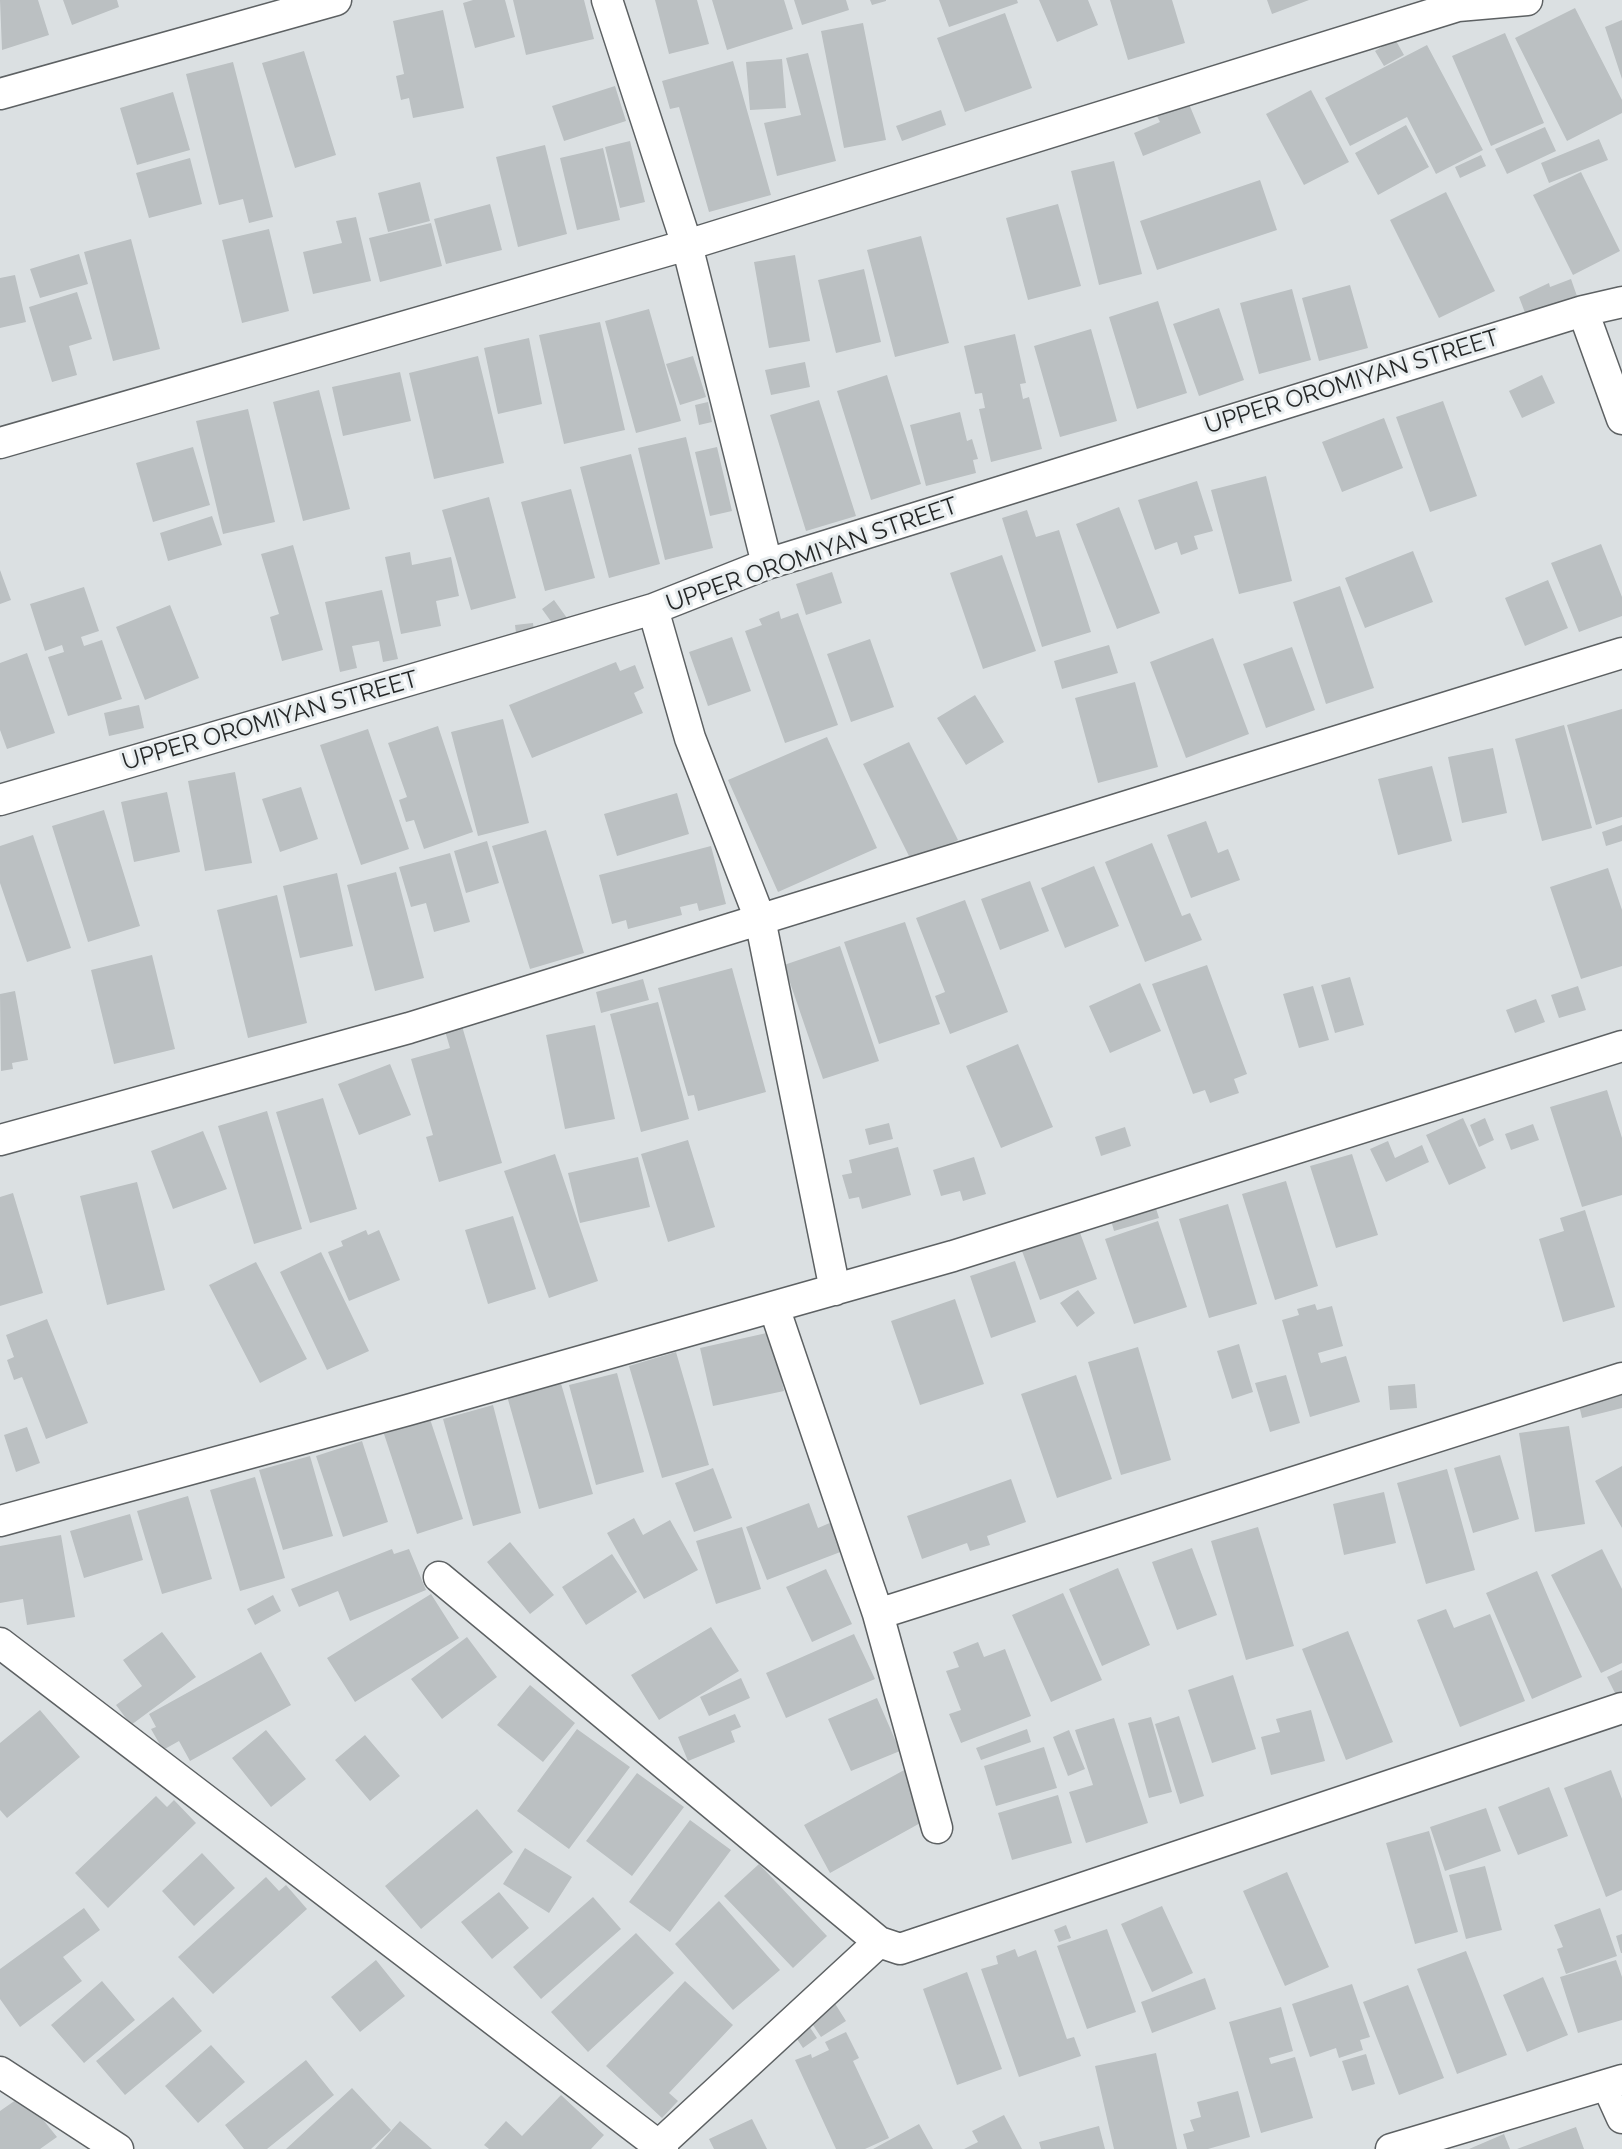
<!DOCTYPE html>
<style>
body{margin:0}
canvas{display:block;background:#dbe0e2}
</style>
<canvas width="1622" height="2149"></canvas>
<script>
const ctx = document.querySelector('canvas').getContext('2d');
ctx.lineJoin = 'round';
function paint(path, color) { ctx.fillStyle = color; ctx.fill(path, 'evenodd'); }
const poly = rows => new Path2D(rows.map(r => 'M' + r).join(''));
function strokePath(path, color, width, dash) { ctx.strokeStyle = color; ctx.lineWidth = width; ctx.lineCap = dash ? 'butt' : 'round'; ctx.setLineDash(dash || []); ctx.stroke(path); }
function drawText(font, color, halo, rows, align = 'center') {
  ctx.font = font + ' Raleway,sans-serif'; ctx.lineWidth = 6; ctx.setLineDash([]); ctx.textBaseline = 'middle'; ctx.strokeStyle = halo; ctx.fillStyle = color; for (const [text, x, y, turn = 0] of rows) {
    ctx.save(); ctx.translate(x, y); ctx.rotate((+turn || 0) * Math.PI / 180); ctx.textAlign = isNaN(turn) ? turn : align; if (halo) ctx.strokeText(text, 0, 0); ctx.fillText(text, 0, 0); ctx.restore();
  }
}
const building = poly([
 [0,0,38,0,49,35,2,50],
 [63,0,117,0,119,7,72,25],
 [473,0,505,0,515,37,475,48,463,3],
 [513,0,584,0,594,39,526,55],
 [655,0,697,0,709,44,669,54],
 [712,0,784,0,793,29,727,50],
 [794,0,846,0,849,10,802,25],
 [870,0,886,0,886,1,872,5],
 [939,0,1017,0,1018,3,949,27],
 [1039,0,1088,0,1098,25,1057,42],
 [1110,0,1172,0,1185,43,1128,60],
 [1267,0,1309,0,1272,14],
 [1575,8,1622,100,1622,113,1567,141,1515,38],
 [443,10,464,108,413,118,409,98,401,100,396,76,404,74,393,21],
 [1005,13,1032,88,965,112,937,38],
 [1622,20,1622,79,1605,27],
 [863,23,886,140,844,148,821,31],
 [1505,33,1544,123,1491,146,1452,56],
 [1395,39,1404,55,1384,66,1375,51],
 [1427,45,1483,150,1436,174,1407,117,1350,146,1325,98],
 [304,51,336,155,295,168,262,63],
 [808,53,836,161,777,176,764,123,801,115,786,58],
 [782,59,786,108,750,110,746,62],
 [733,61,771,195,709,212,679,107,670,109,662,81],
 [233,62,273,217,249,223,243,199,219,205,186,74],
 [615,86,626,121,564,141,552,106],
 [1311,90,1349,162,1304,185,1266,114],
 [173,92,190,150,137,165,120,108],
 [1189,104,1201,133,1143,156,1134,133,1160,122,1157,116],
 [941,110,946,125,902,141,896,126],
 [1406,125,1429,167,1378,195,1355,153],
 [1545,127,1556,151,1507,174,1495,149],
 [1599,139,1608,160,1549,183,1541,163],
 [630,141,645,202,620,208,605,147],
 [545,145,567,234,518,247,496,157],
 [603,148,620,220,577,230,560,158],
 [1481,155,1486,166,1460,178,1455,167],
 [190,158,202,204,149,218,136,173],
 [1114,161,1142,274,1099,285,1071,171],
 [1581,172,1620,251,1573,275,1533,195],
 [1260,180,1277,230,1157,270,1140,221],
 [420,182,430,221,388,232,378,193],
 [1446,192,1495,291,1439,318,1390,220],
 [490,204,502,250,446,264,434,219],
 [1058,204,1081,286,1028,300,1006,218],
 [356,217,371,281,313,294,303,252,342,243,336,221],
 [431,223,442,266,380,282,369,238],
 [269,229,289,311,242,323,222,240],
 [921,236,949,343,895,357,867,250],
 [131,239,160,349,113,361,84,252],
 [79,254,88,284,40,298,30,269],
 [795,255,810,341,769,348,754,262],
 [864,269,881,342,836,353,818,280],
 [15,275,26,322,0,328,0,278],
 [1571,279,1578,299,1527,318,1519,297,1549,283,1550,287],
 [1350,285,1368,348,1319,361,1302,298],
 [1292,289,1311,360,1259,374,1240,303],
 [77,292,92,339,69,346,77,375,52,382,29,307],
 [1158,301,1187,393,1137,409,1109,317],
 [1219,308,1244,380,1199,396,1173,324],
 [649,309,681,421,636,433,605,321],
 [600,322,625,430,564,444,539,335],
 [1091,329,1117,421,1060,437,1034,346],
 [1015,334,1026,383,1020,384,1023,399,1029,397,1042,449,991,462,979,409,985,408,982,393,975,394,964,346],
 [529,338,542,404,498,414,484,348],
 [478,356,504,463,434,479,409,373],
 [693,356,706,397,680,405,666,364],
 [805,362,810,387,771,395,765,370],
 [400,372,411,421,343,436,332,387],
 [887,375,921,484,871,500,837,391],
 [1542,375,1555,403,1522,418,1509,391],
 [319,390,350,509,303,521,273,402],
 [819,400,856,516,806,531,770,415],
 [1443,401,1477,496,1430,512,1396,417],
 [708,402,712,422,699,425,695,405],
 [248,409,275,522,223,534,196,421],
 [960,412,967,441,972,439,978,459,973,460,976,473,926,486,910,425],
 [1384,418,1403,468,1342,492,1322,442],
 [686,437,713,548,665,560,638,448],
 [193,447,210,505,153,522,136,463],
 [717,447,732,511,710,516,695,452],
 [631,454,660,564,609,578,580,467],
 [1266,476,1292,581,1239,594,1211,490],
 [1197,481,1213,531,1194,536,1198,549,1181,555,1177,542,1155,550,1138,500],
 [571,489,595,578,545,591,521,502],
 [489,497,516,598,471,610,442,510],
 [1119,507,1160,613,1117,629,1076,524],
 [1027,510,1036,537,1059,530,1091,632,1042,647,1002,518],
 [212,516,222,545,168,561,160,533],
 [1601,544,1622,597,1622,616,1579,632,1551,563],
 [293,545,323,650,282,661,270,617,279,614,261,554],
 [1413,551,1433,602,1365,628,1345,578],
 [410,552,412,565,451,557,459,596,436,601,441,626,401,634,385,557],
 [1002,555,1036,651,983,669,950,573],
 [0,570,11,600,0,604],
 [832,572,842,603,806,615,796,584],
 [1548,580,1568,628,1525,646,1505,598],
 [1340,586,1374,688,1326,704,1293,602],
 [84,587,99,631,81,637,84,646,102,640,122,699,68,716,48,657,64,652,62,645,45,651,30,604],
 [382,590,398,659,383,662,379,641,352,646,357,668,340,672,325,602],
 [554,600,567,618,555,627,542,609],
 [170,605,199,678,145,700,116,627],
 [779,611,781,619,798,613,838,725,785,743,745,631,762,625,759,619],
 [533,623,535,638,517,641,515,625],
 [732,637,751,691,708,706,689,652],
 [1213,638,1249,734,1186,758,1150,662],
 [870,639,894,707,851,722,827,654],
 [1109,645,1118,673,1062,689,1054,661],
 [1292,647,1315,710,1266,728,1243,664],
 [27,653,55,733,7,749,0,730,0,663],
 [616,662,620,671,635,665,644,688,634,693,643,713,532,758,509,705],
 [1135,682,1158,767,1098,783,1075,698],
 [975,695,1004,742,966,765,937,718],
 [139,705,144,728,109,736,104,713],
 [1622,709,1622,817,1596,825,1567,725],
 [503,719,529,823,478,836,451,732],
 [1564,725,1592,828,1542,841,1515,739],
 [438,726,473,832,424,849,414,820,406,822,399,800,407,797,388,743],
 [368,729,409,849,361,865,320,745],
 [827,737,877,848,778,892,728,780],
 [909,742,958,840,912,862,863,764],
 [1493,748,1507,813,1462,823,1448,757],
 [1432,766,1452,841,1398,855,1378,779],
 [235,772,252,863,205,871,188,781],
 [301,787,318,839,280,852,262,799],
 [167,792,180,852,134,862,121,802],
 [677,793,689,834,617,856,604,814],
 [104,810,140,926,88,942,52,826],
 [1206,821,1218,853,1228,849,1240,880,1191,898,1167,835],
 [1622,825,1622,841,1606,846,1602,832],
 [546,830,584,953,530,969,492,846],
 [33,835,71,948,27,962,0,883,0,846],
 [487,841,499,883,466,893,454,851],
 [1152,843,1182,916,1190,913,1202,940,1145,962,1105,862],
 [711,846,726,904,699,911,697,903,680,907,682,915,628,929,626,920,612,924,599,875],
 [450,853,470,922,434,932,426,903,411,907,399,867],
 [1094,866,1119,926,1065,948,1041,888],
 [1608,868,1622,910,1622,966,1581,979,1550,887],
 [396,872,424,978,375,991,347,885],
 [337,873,353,946,300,958,283,886],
 [1030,881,1049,931,1000,950,981,899],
 [277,895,307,1023,248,1038,217,910],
 [965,900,1008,1012,950,1034,935,996,945,992,916,918],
 [905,922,940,1024,879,1044,844,942],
 [840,946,879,1061,823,1079,784,965],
 [152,955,175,1049,114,1064,91,970],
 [1207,965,1247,1074,1234,1079,1239,1093,1210,1103,1205,1090,1193,1094,1152,984],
 [732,968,766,1092,698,1111,694,1095,688,1096,658,988],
 [1350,977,1364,1025,1335,1033,1321,985],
 [643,979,649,1000,601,1013,596,992],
 [1140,983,1161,1031,1110,1053,1089,1006],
 [1313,986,1329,1040,1299,1048,1283,994],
 [1578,986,1586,1010,1559,1018,1551,995],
 [15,991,28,1060,12,1063,13,1069,1,1071,0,994],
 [1536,999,1545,1022,1515,1033,1506,1010],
 [658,1002,689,1119,641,1132,610,1014],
 [595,1025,615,1119,565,1129,546,1035],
 [462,1026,502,1163,439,1182,426,1137,433,1135,411,1059,450,1048,445,1031],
 [1018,1044,1053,1127,1001,1148,966,1066],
 [390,1064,411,1115,359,1135,338,1084],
 [1607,1090,1622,1138,1622,1195,1582,1207,1550,1107],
 [323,1098,357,1209,310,1223,276,1112],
 [267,1111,302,1229,254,1244,218,1126],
 [1463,1118,1486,1168,1449,1185,1426,1135],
 [1485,1118,1494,1140,1479,1147,1470,1125],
 [889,1123,893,1139,869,1145,865,1129],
 [1533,1124,1539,1140,1511,1150,1505,1134],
 [1125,1127,1131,1146,1101,1156,1095,1137],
 [203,1131,227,1189,173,1209,151,1151],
 [688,1140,715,1227,668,1242,641,1154],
 [1388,1141,1395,1158,1422,1145,1429,1162,1386,1182,1370,1149],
 [898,1147,911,1195,862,1209,859,1197,849,1199,842,1175,852,1173,849,1160],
 [555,1154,598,1281,549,1298,504,1171],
 [1352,1154,1378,1235,1336,1248,1310,1166],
 [638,1157,650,1207,580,1223,568,1173],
 [974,1157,986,1194,963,1201,960,1191,941,1196,933,1170],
 [1286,1181,1318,1286,1275,1300,1242,1194],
 [137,1182,165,1290,107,1305,80,1196],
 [13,1193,43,1293,0,1306,0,1197],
 [1153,1199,1159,1218,1114,1231,1109,1213],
 [1228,1204,1257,1304,1209,1318,1179,1219],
 [1585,1210,1615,1307,1563,1322,1539,1239,1564,1231,1560,1218],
 [513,1216,536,1289,488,1304,465,1230],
 [1158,1221,1187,1307,1134,1324,1105,1239],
 [366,1230,368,1235,379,1230,400,1280,349,1301,328,1252,343,1246,341,1241],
 [1079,1230,1097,1279,1040,1300,1022,1251],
 [321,1252,369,1351,327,1370,280,1272],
 [1015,1261,1036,1322,991,1338,970,1276],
 [256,1262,307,1359,260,1383,209,1285],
 [1078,1290,1095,1313,1077,1327,1060,1303],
 [955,1299,984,1384,920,1405,891,1321],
 [1315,1304,1317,1310,1332,1306,1343,1346,1318,1353,1321,1363,1346,1356,1360,1402,1310,1417,1282,1320,1299,1315,1297,1309],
 [47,1319,88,1423,46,1439,22,1377,14,1380,7,1360,14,1357,6,1335],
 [771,1332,784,1391,713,1406,700,1348],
 [1239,1344,1253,1392,1232,1399,1217,1351],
 [1138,1347,1171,1460,1121,1475,1088,1362],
 [676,1352,709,1465,662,1478,629,1366],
 [617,1373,644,1472,596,1485,569,1385],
 [1076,1375,1112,1479,1057,1498,1021,1394],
 [1286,1375,1300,1423,1270,1432,1255,1383],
 [560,1380,593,1494,539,1509,507,1396],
 [1415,1384,1417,1408,1390,1410,1388,1386],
 [1622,1390,1622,1408,1582,1418,1578,1401],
 [493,1405,521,1513,473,1526,443,1419],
 [430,1419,463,1519,417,1534,384,1434],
 [1569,1426,1585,1524,1535,1532,1519,1433],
 [27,1427,40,1463,16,1472,4,1435],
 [362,1441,388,1522,343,1537,316,1456],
 [1500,1455,1519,1519,1473,1533,1454,1468],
 [310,1456,333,1536,283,1550,259,1470],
 [1622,1466,1622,1528,1595,1481],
 [713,1468,732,1518,694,1532,675,1483],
 [1447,1469,1475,1570,1426,1584,1397,1483],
 [255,1477,285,1578,240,1591,210,1490],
 [1011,1479,1026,1522,987,1536,990,1545,970,1551,967,1543,922,1559,907,1516],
 [1384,1492,1396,1543,1344,1555,1333,1504],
 [188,1496,212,1579,162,1594,137,1511],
 [809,1503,818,1528,832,1522,843,1551,767,1580,746,1527],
 [130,1514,143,1560,84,1578,70,1531],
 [634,1518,643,1535,670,1520,698,1570,644,1599,607,1533],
 [742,1527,761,1589,716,1604,696,1541],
 [1258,1527,1294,1646,1246,1660,1211,1541],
 [61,1535,75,1617,27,1625,23,1599,0,1603,0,1546],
 [510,1542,554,1595,530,1614,487,1562],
 [1192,1548,1217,1615,1177,1630,1152,1562],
 [392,1549,394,1554,409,1549,426,1590,350,1621,338,1591,299,1607,291,1589],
 [1602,1549,1622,1589,1622,1663,1601,1673,1551,1575],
 [612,1554,637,1592,586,1625,562,1587],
 [1118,1568,1150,1645,1102,1666,1069,1589],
 [826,1569,852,1624,812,1642,786,1587],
 [1537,1571,1582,1677,1532,1699,1486,1593],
 [1063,1593,1102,1680,1051,1702,1012,1615],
 [431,1594,459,1638,355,1702,327,1658],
 [273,1595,281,1611,255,1625,247,1609],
 [1446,1609,1454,1628,1490,1614,1525,1701,1460,1727,1417,1620],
 [711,1627,739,1671,659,1720,631,1675],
 [1348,1631,1393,1742,1346,1760,1302,1649],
 [162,1632,196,1677,131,1725,116,1705,142,1686,123,1660],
 [854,1634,875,1679,786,1718,766,1673],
 [467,1637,497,1677,442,1719,411,1679],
 [978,1642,984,1657,1005,1649,1031,1716,961,1743,949,1714,961,1710,946,1671,959,1667,953,1652],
 [261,1652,291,1705,190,1761,179,1741,163,1750,151,1729,156,1727,149,1714],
 [1622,1670,1622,1698,1618,1699,1607,1677],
 [1233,1675,1256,1749,1212,1763,1188,1690],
 [741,1678,750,1698,709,1716,700,1697],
 [530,1685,575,1723,543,1762,497,1725],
 [877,1698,900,1751,851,1771,828,1719],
 [40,1710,80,1757,7,1818,0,1810,0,1743],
 [1311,1710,1325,1761,1271,1775,1261,1737,1280,1732,1276,1719],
 [735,1714,741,1727,731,1731,735,1742,688,1761,678,1737],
 [1179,1716,1204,1796,1180,1804,1155,1724],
 [1151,1717,1172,1792,1149,1798,1128,1723],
 [1114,1718,1148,1823,1086,1843,1069,1792,1093,1785,1075,1730],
 [577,1729,630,1767,569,1849,517,1811],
 [1027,1729,1031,1742,981,1760,976,1748],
 [266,1730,306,1779,271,1807,232,1758],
 [1069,1730,1085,1769,1068,1776,1053,1737],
 [365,1735,400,1776,370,1801,335,1760],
 [1044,1747,1057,1788,996,1806,984,1766],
 [906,1769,933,1816,830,1873,804,1825],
 [1611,1770,1622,1799,1622,1890,1606,1897,1564,1788],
 [637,1773,684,1807,632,1876,586,1841],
 [1549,1787,1568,1836,1518,1855,1498,1807],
 [1058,1795,1072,1843,1012,1860,998,1813],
 [156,1796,167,1807,174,1800,196,1823,108,1908,75,1873],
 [1486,1808,1501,1851,1445,1871,1430,1827],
 [477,1809,513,1852,421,1929,385,1886],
 [690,1820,731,1850,670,1932,629,1902],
 [1429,1831,1458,1932,1415,1944,1386,1843],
 [525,1848,572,1877,549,1913,503,1884],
 [202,1853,235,1888,194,1926,162,1891],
 [759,1864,827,1936,793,1968,724,1896],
 [1485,1866,1502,1930,1466,1939,1449,1875],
 [1287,1872,1329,1967,1285,1986,1243,1891],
 [266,1877,279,1891,286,1885,307,1909,213,1994,178,1957],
 [499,1892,529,1928,492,1959,461,1922],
 [593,1897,621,1929,541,1999,513,1967],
 [719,1901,780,1970,733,2010,675,1944],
 [1162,1906,1193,1973,1152,1992,1121,1924],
 [84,1908,100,1930,63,1957,82,1981,20,2027,0,1999,0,1969],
 [1600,1908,1617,1956,1566,1974,1557,1949,1563,1947,1554,1925],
 [1066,1925,1071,1938,1059,1942,1054,1930],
 [1107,1929,1136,2012,1087,2029,1057,1946],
 [636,1933,674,1973,588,2052,551,2012],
 [1622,1934,1622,1953,1621,1953,1616,1936],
 [1015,1949,1018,1957,1036,1950,1067,2039,1074,2037,1081,2056,1019,2077,981,1969,998,1964,996,1956],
 [1466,1951,1507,2055,1457,2074,1417,1969],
 [376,1960,405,1996,360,2032,331,1997],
 [1616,1960,1622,1977,1622,2020,1578,2033,1560,1977],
 [967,1972,1002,2069,957,2085,923,1989],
 [1543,1977,1568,2035,1527,2052,1503,1995],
 [1205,1978,1216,2009,1152,2033,1141,2002],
 [102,1981,135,2020,84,2063,51,2025],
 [685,1981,733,2025,669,2093,678,2101,662,2118,606,2066],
 [1352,1984,1370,2037,1360,2040,1363,2050,1339,2058,1336,2048,1310,2057,1292,2004],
 [1408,1985,1444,2078,1399,2095,1363,2002],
 [173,1997,202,2031,125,2095,96,2061],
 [834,2002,846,2021,821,2037,809,2019],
 [1281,2007,1293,2051,1269,2058,1271,2064,1295,2057,1313,2118,1261,2133,1229,2022],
 [807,2023,817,2038,803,2048,793,2033],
 [846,2032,859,2058,853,2061,889,2138,865,2149,836,2149,795,2060,811,2054,812,2058,829,2050,825,2042],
 [211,2045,245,2082,198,2123,165,2086],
 [1156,2053,1177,2149,1114,2149,1095,2066],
 [1366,2054,1375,2084,1352,2091,1342,2061],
 [306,2060,334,2095,267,2149,244,2149,225,2125],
 [352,2088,391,2130,371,2149,286,2149],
 [1238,2091,1250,2137,1208,2149,1187,2149,1183,2134,1194,2131,1190,2120,1201,2117,1197,2102],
 [23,2095,57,2137,40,2149,0,2149,0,2111],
 [561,2095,604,2135,591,2149,489,2149,484,2145,506,2121,522,2136],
 [1004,2115,1022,2149,964,2149,978,2142,972,2131],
 [752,2119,767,2149,714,2149,709,2139],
 [400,2121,432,2149,375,2149],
 [919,2124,933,2149,873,2149],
 [1099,2126,1105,2149,1041,2149,1039,2142],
 [1576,2127,1584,2149,1517,2149],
 [1504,2134,1510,2149,1469,2149]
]);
const street = poly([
 [607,0,687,245,767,564],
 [0,94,336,0],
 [1583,311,1622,419],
 [0,443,687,245,1458,6,1527,0],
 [653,609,690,738,760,919,835,1290],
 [0,800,653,609,767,564,1583,311,1622,302],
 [0,1140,409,1028,1622,653],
 [774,1307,878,1614,937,1828],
 [0,1521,408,1410,953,1256,1622,1046],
 [439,1577,879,1942,900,1949,1622,1708],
 [878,1614,1622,1378],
 [0,1643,663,2149],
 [0,2072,118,2149],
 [1607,2085,1622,2118],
 [658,2146,879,1942],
 [1391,2149,1622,2080]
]);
const streetNames = [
 ["UPPER OROMIYAN STREET",1352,382,-17],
 ["UPPER OROMIYAN STREET",812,555,-19],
 ["UPPER OROMIYAN STREET",270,721,-16]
];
paint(building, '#bbc0c2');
strokePath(street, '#5d6163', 33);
strokePath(street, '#fff', 30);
drawText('24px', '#252727', '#e8edef', streetNames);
</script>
